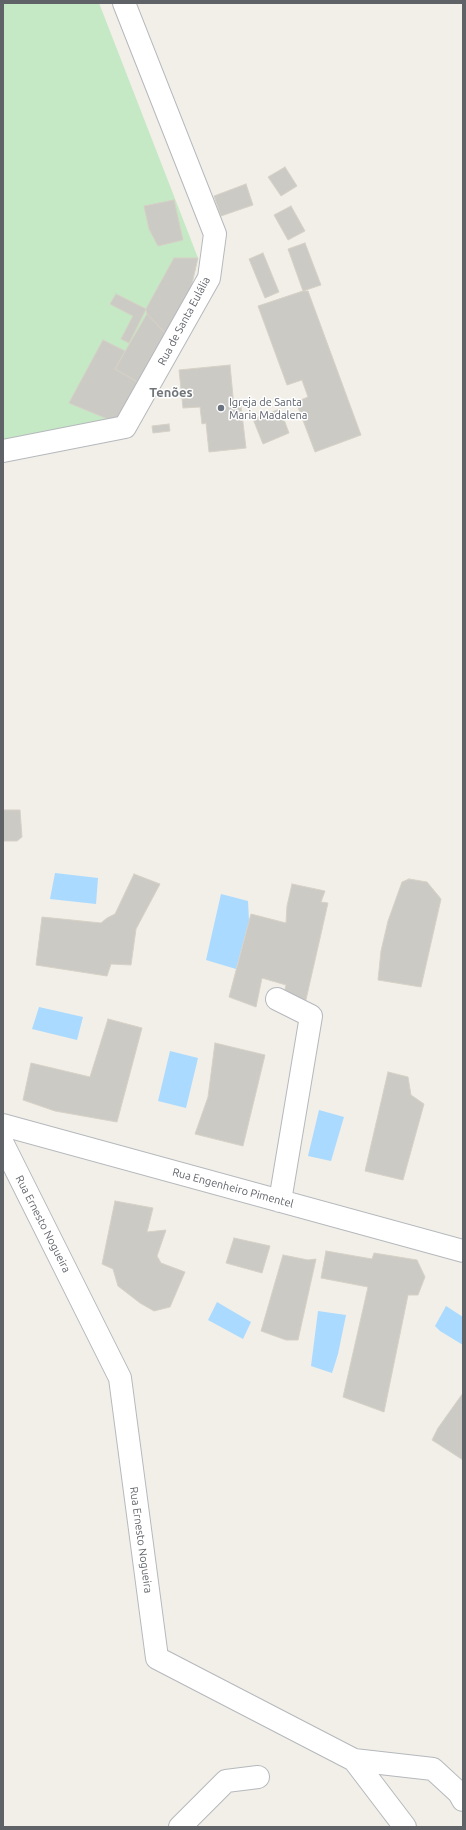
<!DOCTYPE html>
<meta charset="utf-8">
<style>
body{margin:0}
#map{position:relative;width:466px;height:1830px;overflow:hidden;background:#f1efe8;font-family:Ubuntu,sans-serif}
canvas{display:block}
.frame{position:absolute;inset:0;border:4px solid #5f6368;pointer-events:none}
</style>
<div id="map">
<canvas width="466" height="1830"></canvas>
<div class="frame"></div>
</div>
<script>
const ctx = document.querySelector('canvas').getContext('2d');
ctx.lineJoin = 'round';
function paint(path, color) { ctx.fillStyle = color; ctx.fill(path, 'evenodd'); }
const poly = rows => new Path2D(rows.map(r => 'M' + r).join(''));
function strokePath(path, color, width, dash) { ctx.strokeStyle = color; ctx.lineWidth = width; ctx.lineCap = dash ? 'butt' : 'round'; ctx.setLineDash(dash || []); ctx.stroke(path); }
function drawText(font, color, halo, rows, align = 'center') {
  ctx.font = font + ' Ubuntu,sans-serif'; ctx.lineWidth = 3; ctx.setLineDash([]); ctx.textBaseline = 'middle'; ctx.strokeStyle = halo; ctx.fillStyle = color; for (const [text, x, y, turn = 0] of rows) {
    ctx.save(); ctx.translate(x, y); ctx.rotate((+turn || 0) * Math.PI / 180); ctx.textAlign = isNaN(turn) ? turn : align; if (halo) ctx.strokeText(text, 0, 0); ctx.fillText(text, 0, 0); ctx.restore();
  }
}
const green = poly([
 [3,3,99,3,198,258,120,424,3,450]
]);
const water = poly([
 [55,873,98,878,96,904,50,899],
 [221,894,248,901,249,921,236,969,206,960],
 [39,1007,83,1017,77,1040,32,1029],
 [170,1051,198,1058,186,1108,158,1101],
 [319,1110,344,1117,331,1161,308,1156],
 [217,1302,251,1322,243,1339,208,1320],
 [446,1306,463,1317,463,1345,440,1331,435,1326],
 [318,1311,346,1315,338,1354,332,1373,311,1366]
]);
const building = poly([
 [285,167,297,186,281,196,268,177,285,167],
 [246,184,253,205,221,216,214,196,246,184],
 [174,200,183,240,158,246,149,229,144,206,174,200],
 [291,206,305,231,288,240,274,215,291,206],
 [305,243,321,285,303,291,288,249,305,243],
 [263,253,279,292,265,298,249,259,263,253],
 [174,258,198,258,187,305,168,336,147,314,146,309,174,258],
 [303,291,308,291,361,435,315,452,296,402,308,397,302,380,287,385,258,306,303,291],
 [116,294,146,309,129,343,121,339,133,316,110,304,116,294],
 [147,314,168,336,141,384,115,369,147,314],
 [103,340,125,351,115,369,141,384,120,424,69,403,103,340],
 [230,365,234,407,241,406,246,448,209,452,206,423,202,424,200,407,183,408,179,370,230,365],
 [280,409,289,433,263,444,253,419,280,409],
 [169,424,170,431,153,433,152,426,169,424],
 [3,810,20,810,22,837,17,841,3,841,3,810],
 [134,874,160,884,136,929,131,965,111,964,107,976,36,965,42,917,101,923,107,918,115,914,134,874],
 [409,879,427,882,441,899,421,987,378,980,381,951,388,921,402,882,409,879],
 [292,884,325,891,321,902,328,903,305,1004,282,1001,286,985,262,978,256,1007,229,997,251,914,286,923,287,906,292,884],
 [108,1019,142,1028,117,1122,55,1111,23,1100,31,1063,90,1077,108,1019],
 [215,1043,265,1055,243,1146,195,1134,208,1097,215,1043],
 [388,1072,408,1077,411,1095,424,1104,403,1180,365,1171,388,1072],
 [115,1201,153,1208,147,1232,166,1230,157,1256,161,1263,185,1272,170,1307,154,1311,140,1303,118,1286,113,1269,102,1264,115,1201],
 [234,1238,270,1246,262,1273,226,1263,234,1238],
 [326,1251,372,1259,374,1253,417,1260,425,1277,418,1295,408,1295,384,1412,343,1397,368,1287,321,1278,326,1251],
 [283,1255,308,1260,316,1259,298,1340,286,1340,261,1331,283,1255],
 [463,1393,463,1460,432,1440,438,1428,463,1393]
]);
const minor = poly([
 [3,451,125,427,209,278,215,234,124,3],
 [277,999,311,1016,280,1201],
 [3,1125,463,1251],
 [3,1144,120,1378,157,1658,354,1760,405,1827],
 [354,1760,433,1769,459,1793,463,1800],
 [180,1827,226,1781,258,1777]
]);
const markers = [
 [221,408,4,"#6b7280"]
];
const streetNames = [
 ["Rua de Santa Eulália",184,321,-62],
 ["Rua Engenheiro Pimentel",233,1188,15],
 ["Rua Ernesto Nogueira",43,1224,63],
 ["Rua Ernesto Nogueira",141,1540,82]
];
const worshipNames = [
 ["Igreja de Santa",229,402],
 ["Maria Madalena",229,415]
];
const quarterNames = [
 ["Tenões",171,393]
];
paint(green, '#c5e8c5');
paint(water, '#aadaff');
paint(building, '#cccac5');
strokePath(building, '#d6d1c6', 1);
strokePath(minor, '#b5b8bc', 24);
strokePath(minor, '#fff', 22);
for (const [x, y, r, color] of markers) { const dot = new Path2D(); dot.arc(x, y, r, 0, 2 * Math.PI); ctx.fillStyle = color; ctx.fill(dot); strokePath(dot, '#fff', 1.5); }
drawText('11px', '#5f6368', '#fff', streetNames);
drawText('11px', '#5b616d', '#fff', worshipNames, 'left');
drawText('bold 13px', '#70757a', '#fff', quarterNames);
</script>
